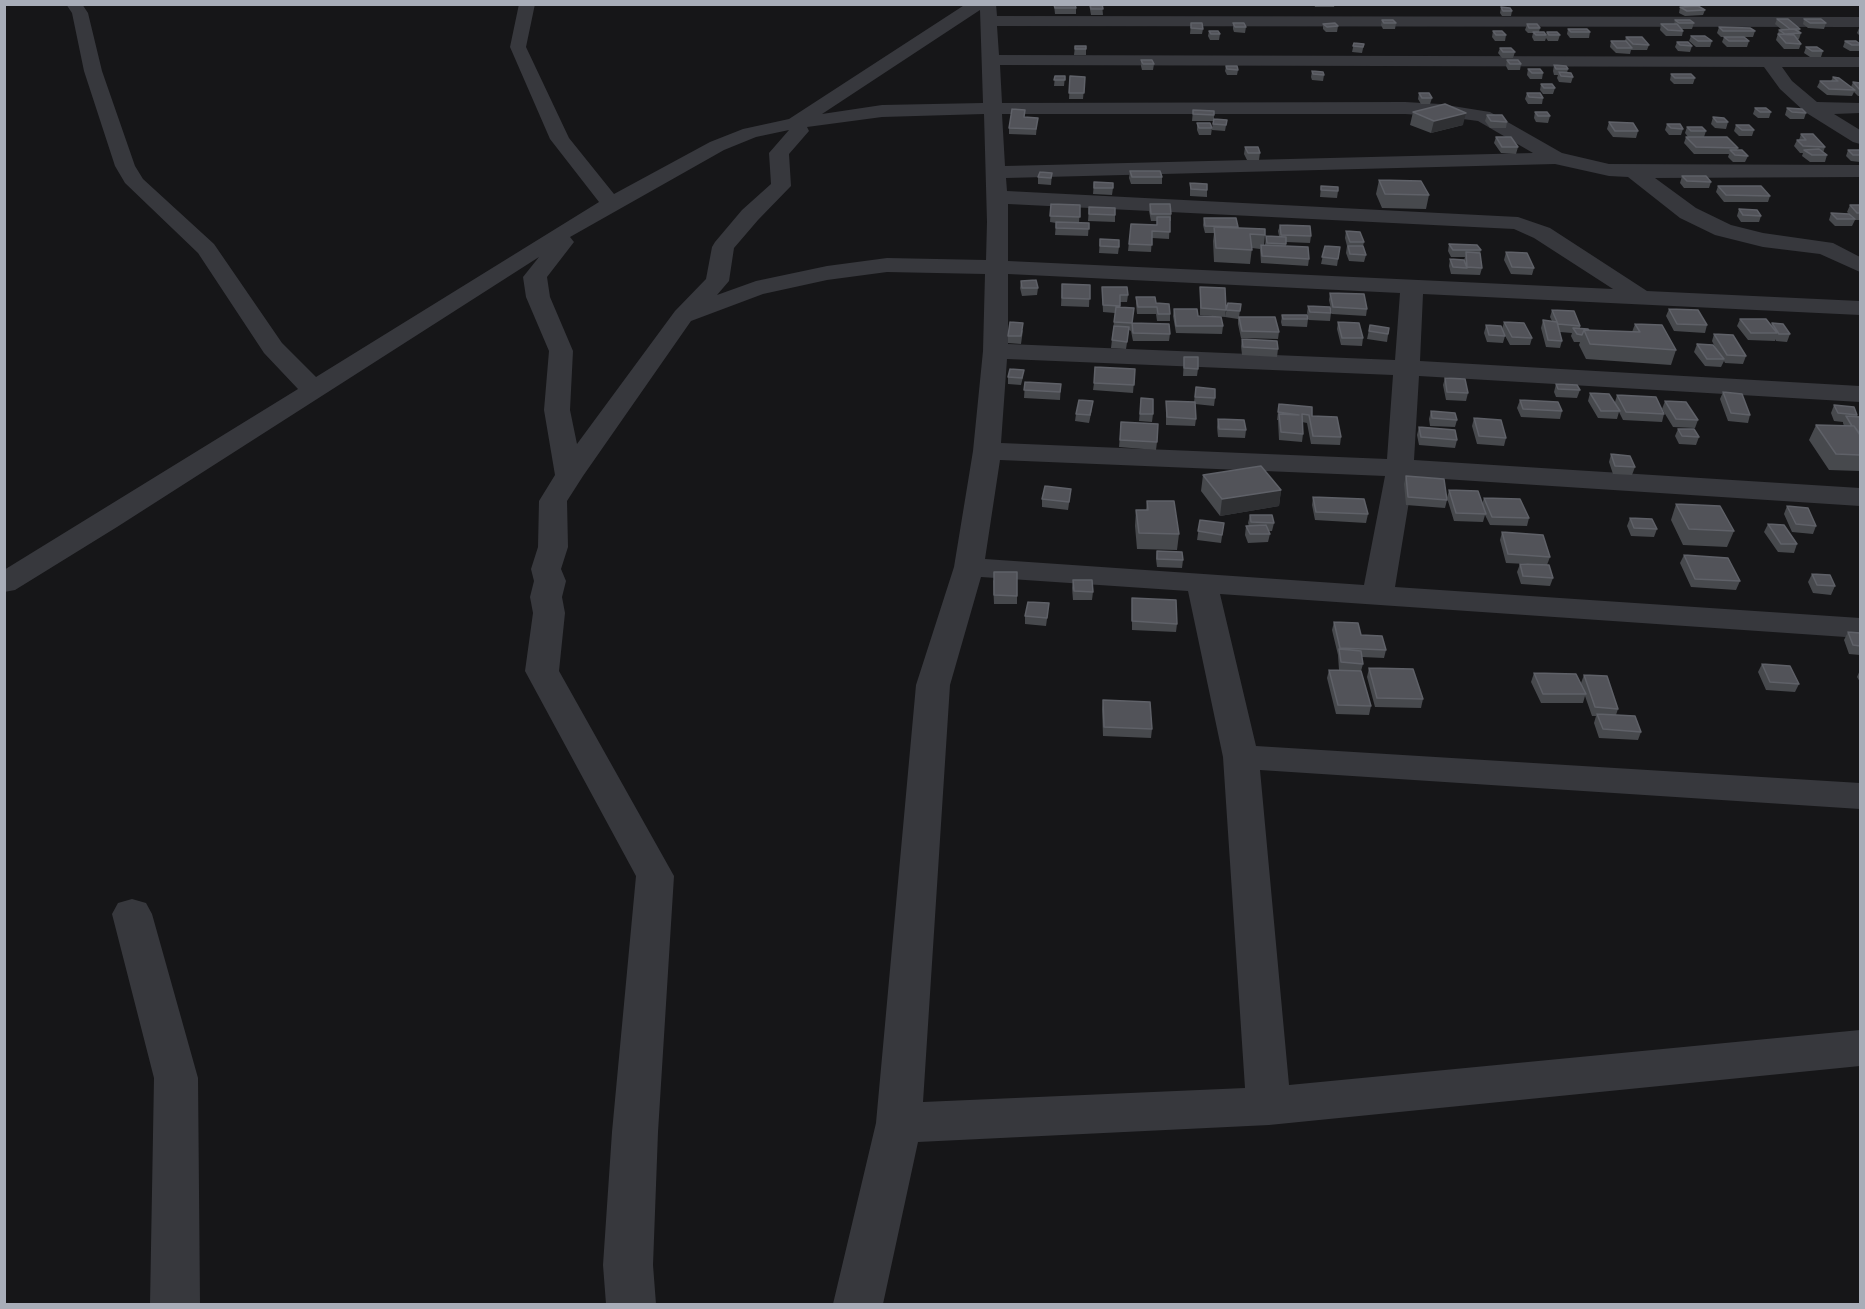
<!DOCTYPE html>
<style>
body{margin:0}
#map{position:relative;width:1865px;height:1309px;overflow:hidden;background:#161618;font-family:Roboto,sans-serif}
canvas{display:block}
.frame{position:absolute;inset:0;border:6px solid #a8adb8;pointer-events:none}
</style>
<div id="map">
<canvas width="1865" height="1309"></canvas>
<div class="frame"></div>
</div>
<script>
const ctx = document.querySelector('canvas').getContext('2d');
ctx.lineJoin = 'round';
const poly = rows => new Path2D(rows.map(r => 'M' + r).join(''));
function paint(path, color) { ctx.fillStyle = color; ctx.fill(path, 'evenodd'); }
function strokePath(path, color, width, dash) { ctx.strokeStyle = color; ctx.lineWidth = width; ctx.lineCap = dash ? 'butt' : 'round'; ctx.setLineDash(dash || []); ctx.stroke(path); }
const minor = poly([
 [66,4,82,4,88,13,102,71,135,166,143,179,214,244,282,343,316,377,599,202,550,139,510,47,519,4,535,4,526,47,569,138,614,194,710,142,743,129,789,119,966,4,996,4,997,16,1860,17,1860,27,997,26,999,55,1860,57,1860,67,1782,67,1792,81,1817,102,1860,103,1860,113,1834,114,1860,130,1860,144,1853,142,1805,112,1780,89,1764,67,1000,65,1002,103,1405,102,1440,104,1490,112,1562,153,1609,164,1860,165,1860,177,1655,178,1696,208,1731,225,1763,233,1833,243,1860,257,1860,272,1820,254,1763,247,1715,235,1680,218,1628,177,1609,176,1555,164,1006,178,1007,191,1518,217,1550,228,1647,291,1860,301,1860,315,1423,294,1420,361,1860,386,1860,402,1419,376,1414,460,1860,488,1860,506,1413,477,1395,587,1860,618,1860,638,1220,594,1256,746,1860,783,1860,809,1260,770,1289,1085,1860,1030,1860,1066,1269,1125,918,1142,883,1304,833,1304,876,1123,916,685,954,567,973,451,983,351,985,274,887,272,827,280,763,294,691,321,583,476,567,501,568,547,561,569,566,581,562,597,565,613,559,671,674,876,658,1132,653,1265,656,1304,606,1304,603,1265,612,1132,636,876,525,671,533,613,530,597,534,581,531,569,538,547,539,501,555,475,544,410,549,351,526,297,523,277,539,257,117,527,15,590,4,592,4,570,298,389,264,353,198,253,125,183,115,166,84,71,72,13,66,4],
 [980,10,983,103,882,105,822,114,980,10],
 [984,114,987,222,986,260,887,258,827,266,756,281,717,295,729,281,734,248,758,220,791,186,789,154,809,131,807,127,882,117,984,114],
 [1002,114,1405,114,1440,116,1478,121,1533,153,1005,166,1002,114],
 [789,130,769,153,771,184,742,210,715,242,712,247,706,279,675,311,577,444,570,410,573,351,550,297,547,277,574,242,570,237,724,150,756,137,789,130],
 [1008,204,1514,229,1534,238,1613,289,1008,261,1008,204],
 [1008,274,1400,293,1395,360,1008,344,1008,274],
 [1007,359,1393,375,1387,459,1001,443,1007,359],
 [1000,460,1385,476,1364,585,985,559,1000,460],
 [981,577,1188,591,1223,757,1245,1088,923,1102,950,685,981,577],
 [132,899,146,903,152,914,198,1078,200,1304,150,1304,154,1078,112,914,118,903,132,899]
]);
const wall = poly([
 [1089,4,1102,4,1103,15,1091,15],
 [1314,4,1335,4,1334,7,1315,7],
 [1054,5,1076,8,1076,14,1055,14],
 [1501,7,1512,11,1511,16,1502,16,1500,13],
 [1680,7,1705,10,1703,15,1685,16,1679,13],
 [1777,19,1800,29,1799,32,1801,33,1799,39,1797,39,1801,44,1799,49,1784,49,1776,40,1779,30,1782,30,1775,24],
 [1804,19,1826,23,1824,29,1808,28,1803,24],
 [1382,20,1396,23,1395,29,1383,29,1381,25],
 [1675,20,1694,23,1692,29,1681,29,1683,31,1682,36,1666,36,1660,30,1661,24,1674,24],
 [1191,23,1203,29,1202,34,1190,34],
 [1233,23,1246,27,1245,33,1234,32,1233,29],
 [1323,24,1338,26,1337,32,1326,32,1323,29],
 [1527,24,1540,28,1539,32,1546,35,1547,32,1560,35,1558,41,1548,41,1546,38,1545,41,1534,41,1532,37,1533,33,1528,33,1525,30],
 [1719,27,1755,31,1753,37,1744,37,1749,41,1747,47,1727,47,1722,42,1724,37,1721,37,1717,33],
 [1859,28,1860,28,1860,36,1857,33],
 [1568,29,1590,32,1589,38,1570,38,1567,34],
 [1209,31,1220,34,1219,40,1210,40,1208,36],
 [1493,31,1506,35,1505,41,1495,41,1492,37],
 [1691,36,1712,41,1710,47,1696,47,1689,41],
 [1626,37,1649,45,1647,50,1631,50,1630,54,1616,53,1610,47,1611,41,1625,41],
 [1845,41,1860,44,1860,51,1850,51,1843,47],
 [1677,42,1692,46,1690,52,1678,51,1675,47],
 [1354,43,1364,44,1362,53,1352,52],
 [1075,46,1086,46,1086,55,1074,55],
 [1806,47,1823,51,1821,57,1810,57,1804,53],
 [1500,48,1515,52,1513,58,1502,58,1498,53],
 [1141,60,1154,64,1153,70,1142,70,1141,66],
 [1507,60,1521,64,1520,70,1508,70,1506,66],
 [1554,65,1568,69,1567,73,1573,77,1571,83,1559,82,1557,78,1558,75,1554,75,1553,71],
 [1226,66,1238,70,1237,75,1227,75,1225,71],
 [1528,69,1543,73,1542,79,1530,79,1527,75],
 [1312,71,1324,75,1323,81,1312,80,1311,77],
 [1671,74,1695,78,1693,84,1674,84,1670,80],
 [1055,76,1065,76,1064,86,1054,86],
 [1070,76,1085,77,1083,99,1069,99],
 [1833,77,1851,87,1853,82,1860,83,1860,96,1858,96,1854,92,1852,96,1827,95,1817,87,1820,81,1831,81],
 [1541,84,1555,88,1553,94,1543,94,1540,90],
 [1419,93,1432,98,1430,104,1421,104,1418,99],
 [1527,93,1543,98,1542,104,1528,104,1525,99],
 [1755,108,1771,112,1769,118,1758,118,1753,114],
 [1787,108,1806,113,1804,119,1790,119,1785,115],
 [1193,110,1214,115,1214,119,1227,120,1225,131,1212,130,1213,121,1192,121],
 [1413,112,1463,125,1431,133,1410,125],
 [1535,112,1550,116,1548,123,1536,122,1534,118],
 [1487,115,1507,122,1506,128,1490,128,1485,121],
 [1025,117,1037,124,1036,135,1009,134,1009,128],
 [1713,117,1728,122,1726,129,1715,128,1711,124],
 [1609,122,1638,131,1636,138,1613,137,1607,129],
 [1197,123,1212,128,1211,135,1199,135,1197,130],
 [1667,124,1683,129,1681,135,1669,135,1665,130],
 [1736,125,1754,130,1752,136,1739,136,1734,131],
 [1687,127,1706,131,1704,137,1738,148,1737,150,1748,156,1745,162,1733,162,1728,157,1729,154,1694,154,1684,143,1686,137,1688,137,1685,133],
 [1801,134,1825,147,1823,153,1827,155,1825,162,1810,162,1802,156,1803,153,1800,153,1794,146,1797,140,1799,140],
 [1496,137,1518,147,1516,154,1501,153,1494,143],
 [1245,147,1260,153,1259,160,1247,160,1244,154],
 [1848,150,1860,150,1860,162,1851,161,1846,156],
 [1130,171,1162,177,1162,184,1131,184,1129,178],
 [1052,173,1051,185,1038,184,1038,177],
 [1682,176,1711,182,1709,188,1684,188,1680,183],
 [1379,180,1429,195,1426,209,1382,208,1376,194],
 [1094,182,1113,188,1112,195,1093,194],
 [1190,183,1207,190,1207,197,1190,196],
 [1321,186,1338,191,1337,198,1320,197],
 [1718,186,1770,196,1768,202,1724,202,1716,192],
 [1051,204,1080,205,1079,223,1089,223,1088,236,1055,235,1056,223,1050,222],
 [1150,204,1171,214,1171,221,1170,221,1169,239,1152,238,1151,252,1128,251,1131,224,1157,225,1157,221,1151,221,1149,211],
 [1850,205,1860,205,1860,220,1855,220,1852,226,1835,226,1829,220,1831,213,1853,218,1847,212],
 [1089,207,1115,215,1115,222,1088,221],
 [1739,209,1761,216,1759,222,1741,222,1737,216],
 [1204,218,1265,235,1264,245,1265,245,1266,236,1279,236,1278,231,1280,225,1311,236,1310,243,1286,242,1286,246,1309,259,1308,266,1261,263,1260,249,1252,248,1250,264,1214,262,1213,241,1214,233,1205,233,1203,225],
 [1346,231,1364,242,1363,246,1366,255,1364,262,1349,261,1346,253,1347,246,1345,238],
 [1100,239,1119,247,1118,254,1099,253],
 [1449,244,1481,250,1480,253,1482,268,1480,275,1451,274,1449,266,1450,259,1464,260,1465,257,1451,257,1448,251],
 [1325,246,1340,247,1337,266,1321,264],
 [1506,252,1534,268,1532,275,1511,274,1504,260],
 [1021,281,1038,288,1037,295,1022,296,1020,288],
 [1062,284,1090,285,1089,307,1061,306],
 [1102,287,1128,295,1127,302,1120,302,1120,308,1134,308,1131,331,1129,330,1126,349,1111,348,1115,313,1103,312],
 [1200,287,1226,310,1225,317,1200,315],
 [1330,293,1367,309,1366,316,1332,314,1329,300],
 [1136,297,1156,303,1170,314,1170,321,1157,321,1156,314,1137,314,1136,304],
 [1228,303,1241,304,1239,317,1279,332,1278,339,1241,338,1238,324,1238,319,1225,317],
 [1308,306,1331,313,1330,321,1309,320,1307,313],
 [1174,309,1198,316,1223,326,1222,334,1176,333,1173,316],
 [1669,309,1707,325,1705,333,1674,331,1666,316],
 [1552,310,1580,326,1580,329,1589,330,1632,332,1635,324,1676,350,1671,365,1586,359,1579,345,1580,342,1574,342,1571,336,1572,333,1560,332,1562,341,1560,348,1546,347,1541,328,1543,320,1552,321,1550,317],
 [1282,315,1308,319,1307,327,1282,326,1281,322],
 [1740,319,1771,326,1772,323,1790,334,1787,342,1776,341,1775,339,1775,341,1748,340,1737,326],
 [1338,322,1363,338,1362,346,1341,345,1337,329],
 [1504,322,1532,338,1530,345,1510,345,1503,332,1505,336,1503,343,1487,342,1484,333,1486,325,1502,329],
 [1132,323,1170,334,1169,341,1133,341,1131,331],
 [1370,325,1389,328,1387,342,1367,339],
 [1023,330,1021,344,1008,343,1008,336],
 [1714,334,1746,356,1743,364,1725,363,1724,361,1721,367,1705,366,1694,352,1697,344,1716,349,1712,341],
 [1242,339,1278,349,1277,357,1242,355,1241,346],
 [1184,357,1198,369,1197,376,1183,376],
 [1135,369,1133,393,1093,390,1094,383],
 [1008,377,1023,377,1021,385,1008,384],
 [1445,378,1468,393,1466,401,1446,400,1443,385],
 [1025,382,1061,384,1060,400,1024,398],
 [1556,384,1580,390,1577,398,1556,397,1554,392],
 [1196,387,1215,398,1214,406,1195,404,1196,419,1195,426,1166,425,1166,401,1194,402],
 [1723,392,1750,415,1748,423,1728,421,1720,399],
 [1590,393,1615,402,1617,395,1664,414,1662,422,1623,420,1619,412,1617,419,1598,418,1588,401],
 [1141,398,1153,414,1152,422,1139,421],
 [1520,400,1562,411,1560,419,1521,417,1517,408],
 [1665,401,1698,420,1695,428,1673,427,1662,409],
 [1279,404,1312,416,1341,437,1340,445,1311,444,1307,423,1302,422,1303,434,1302,442,1279,440,1278,420,1277,420],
 [1834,405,1857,415,1857,416,1860,417,1860,471,1829,470,1809,440,1816,425,1844,426,1843,423,1843,422,1834,421,1831,413],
 [1092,409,1089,423,1075,421,1076,414],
 [1431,411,1457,420,1455,427,1430,426,1429,419],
 [1474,418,1506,438,1504,446,1477,444,1472,426],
 [1218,419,1246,430,1245,438,1218,437,1217,427],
 [1121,422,1157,442,1156,450,1119,447],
 [1419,427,1457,440,1455,448,1419,445,1417,435],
 [1678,429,1699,437,1696,445,1679,444,1675,436],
 [1611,454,1635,467,1632,475,1613,474,1609,462],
 [1203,475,1281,490,1279,506,1220,516,1201,491],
 [1406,476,1447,500,1445,508,1406,505,1404,484],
 [1449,490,1482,504,1484,498,1529,518,1527,526,1490,525,1485,515,1483,522,1454,521,1447,498],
 [1070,497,1068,510,1042,507,1042,499],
 [1313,497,1368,514,1366,523,1315,520,1312,505],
 [1147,501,1179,534,1177,550,1137,549,1135,526,1136,510,1146,510],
 [1676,504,1734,531,1727,547,1683,545,1671,520],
 [1787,506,1816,526,1813,534,1792,532,1784,514],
 [1250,515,1274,523,1272,531,1269,531,1270,534,1268,542,1248,543,1245,535,1246,526,1249,526,1248,523],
 [1630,518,1657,529,1654,537,1631,536,1627,526],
 [1200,520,1224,523,1221,543,1197,540],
 [1768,524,1797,544,1794,553,1778,552,1764,532],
 [1502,532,1550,557,1547,565,1553,578,1550,586,1521,584,1517,572,1520,564,1527,564,1506,563,1500,540],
 [1157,551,1183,560,1182,568,1157,567,1156,559],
 [1684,555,1740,581,1736,590,1691,587,1680,563],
 [1812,574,1835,586,1831,595,1813,593,1808,582],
 [993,580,1017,596,1017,604,994,604],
 [1073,580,1093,592,1092,600,1073,600,1072,588],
 [1132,598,1177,624,1176,632,1132,630],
 [1048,612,1046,626,1025,624,1025,616],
 [1334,622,1361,635,1386,650,1384,658,1362,657,1363,664,1361,671,1371,706,1369,715,1336,714,1327,678,1329,670,1339,670,1338,655,1332,630],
 [1848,632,1860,633,1860,655,1849,654,1844,640],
 [1762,664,1799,684,1795,692,1766,690,1758,672],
 [1369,668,1423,699,1421,708,1375,707,1367,677],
 [1860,670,1860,682,1857,677],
 [1534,673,1582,687,1581,683,1584,675,1618,709,1616,715,1641,732,1638,740,1599,738,1594,723,1596,716,1592,716,1585,696,1583,703,1541,703,1531,682],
 [1103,700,1152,729,1151,738,1103,736,1102,709]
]);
const shadedWall = poly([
 [1466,113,1463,125,1431,133,1434,121],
 [1281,490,1279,506,1220,516,1222,499]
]);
const building = poly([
 [1090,4,1102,4,1103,9,1091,9,1090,4],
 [1054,5,1075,5,1076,8,1055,8,1054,5],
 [1698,6,1705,10,1687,11,1680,7,1698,6],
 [1501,7,1510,8,1512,11,1503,11,1501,7],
 [1777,19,1788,19,1800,29,1790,29,1777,19],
 [1804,19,1821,19,1826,23,1810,23,1804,19],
 [1382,20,1393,20,1396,23,1384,23,1382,20],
 [1675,20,1690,20,1694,23,1679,23,1675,20],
 [1191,23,1202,23,1203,29,1191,28,1191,23],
 [1233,23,1244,23,1246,27,1235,27,1233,23],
 [1335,23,1338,26,1327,27,1323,24,1335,23],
 [1527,24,1537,24,1540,28,1529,28,1527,24],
 [1661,24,1677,24,1683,31,1668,30,1661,24],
 [1719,27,1750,28,1755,31,1723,31,1719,27],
 [1568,29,1587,29,1590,32,1571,32,1568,29],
 [1794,29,1801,33,1785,34,1779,30,1794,29],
 [1209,31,1218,31,1220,34,1211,34,1209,31],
 [1493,31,1502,31,1506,35,1496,35,1493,31],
 [1533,32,1544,32,1546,35,1536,35,1533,32],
 [1547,32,1557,32,1560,35,1549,35,1547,32],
 [1778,34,1794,35,1801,44,1786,43,1778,34],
 [1691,36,1705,36,1712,41,1698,41,1691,36],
 [1626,37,1642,37,1649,45,1633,44,1626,37],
 [1724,37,1744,37,1749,41,1729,41,1724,37],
 [1611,41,1626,41,1632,48,1617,48,1611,41],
 [1845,41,1856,41,1860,44,1860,45,1852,45,1845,41],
 [1677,42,1688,42,1692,46,1680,45,1677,42],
 [1354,43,1364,44,1363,47,1353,46,1354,43],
 [1075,46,1086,46,1086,49,1075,49,1075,46],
 [1806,47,1817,47,1823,51,1812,51,1806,47],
 [1500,48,1511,48,1515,52,1503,52,1500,48],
 [1141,60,1152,60,1154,64,1143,64,1141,60],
 [1507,60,1518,60,1521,64,1510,64,1507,60],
 [1554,65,1566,66,1568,69,1556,69,1554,65],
 [1226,66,1237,66,1238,70,1227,69,1226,66],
 [1528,69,1540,69,1543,73,1532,73,1528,69],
 [1312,71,1323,72,1324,75,1313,74,1312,71],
 [1559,72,1571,73,1573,77,1561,76,1559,72],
 [1671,74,1691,74,1695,78,1675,78,1671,74],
 [1055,76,1065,76,1065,80,1054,80,1055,76],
 [1070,76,1085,77,1084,93,1069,93,1070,76],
 [1833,77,1839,78,1855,90,1829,89,1820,81,1838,81,1833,77],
 [1853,82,1860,83,1860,90,1853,82],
 [1541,84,1552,84,1555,88,1544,88,1541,84],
 [1419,93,1429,93,1432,98,1422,98,1419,93],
 [1527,93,1540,93,1543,98,1529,97,1527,93],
 [1445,104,1466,113,1434,121,1413,112,1445,104],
 [1755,108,1766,108,1771,112,1760,112,1755,108],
 [1787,108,1802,109,1806,113,1792,112,1787,108],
 [1012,109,1025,110,1024,117,1038,118,1036,129,1009,128,1012,109],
 [1193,110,1214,111,1214,115,1193,114,1193,110],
 [1535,112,1547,112,1550,116,1538,116,1535,112],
 [1487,115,1502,115,1507,122,1491,121,1487,115],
 [1713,117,1724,118,1728,122,1717,122,1713,117],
 [1214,119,1227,120,1226,125,1213,124,1214,119],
 [1609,122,1633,123,1638,131,1615,131,1609,122],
 [1197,123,1210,123,1212,128,1199,128,1197,123],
 [1667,124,1680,124,1683,129,1671,128,1667,124],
 [1736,125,1749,125,1754,130,1742,130,1736,125],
 [1687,127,1702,127,1706,131,1691,131,1687,127],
 [1801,134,1813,134,1825,147,1803,146,1797,140,1806,140,1801,134],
 [1496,137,1511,137,1518,147,1502,147,1496,137],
 [1686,137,1727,137,1738,148,1696,147,1686,137],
 [1245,147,1258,147,1260,153,1248,153,1245,147],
 [1819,149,1827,155,1812,155,1804,150,1819,149],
 [1730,150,1742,150,1748,156,1735,155,1730,150],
 [1848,150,1860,150,1860,155,1853,155,1848,150],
 [1130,171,1160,171,1162,177,1132,177,1130,171],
 [1040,172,1052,173,1051,178,1038,177,1040,172],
 [1682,176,1706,176,1711,182,1687,181,1682,176],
 [1379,180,1421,181,1429,195,1385,194,1379,180],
 [1094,182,1113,183,1113,188,1094,188,1094,182],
 [1190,183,1207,184,1207,190,1191,189,1190,183],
 [1321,186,1338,187,1338,191,1321,190,1321,186],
 [1718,186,1761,186,1770,196,1726,195,1718,186],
 [1051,204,1080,205,1080,217,1050,216,1051,204],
 [1150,204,1170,204,1171,214,1151,214,1150,204],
 [1850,205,1860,205,1860,213,1857,213,1850,205],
 [1089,207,1115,208,1115,215,1089,214,1089,207],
 [1739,209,1757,210,1761,216,1743,215,1739,209],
 [1831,213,1849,214,1855,219,1837,219,1831,213],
 [1157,217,1170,217,1170,232,1152,231,1152,245,1129,244,1131,224,1157,225,1157,217],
 [1204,218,1236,218,1238,227,1205,226,1204,218],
 [1056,222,1089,223,1089,229,1056,228,1056,222],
 [1280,225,1310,226,1311,236,1281,235,1280,225],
 [1214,227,1265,229,1265,235,1250,234,1252,250,1216,248,1214,227],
 [1346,231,1360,232,1364,242,1350,242,1346,231],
 [1266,236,1286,237,1286,244,1267,243,1266,236],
 [1100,239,1119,240,1119,247,1100,246,1100,239],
 [1449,244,1477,245,1481,250,1453,250,1449,244],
 [1261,245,1308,247,1309,259,1262,256,1261,245],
 [1325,246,1340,247,1338,259,1322,257,1325,246],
 [1348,246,1363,246,1366,255,1350,254,1348,246],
 [1466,252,1480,253,1482,268,1467,267,1466,252],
 [1506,252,1527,253,1534,268,1512,267,1506,252],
 [1450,259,1464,260,1467,268,1453,267,1450,259],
 [1036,280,1038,288,1022,288,1021,281,1036,280],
 [1062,284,1090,285,1090,299,1062,298,1062,284],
 [1102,287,1127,287,1128,295,1120,295,1120,306,1103,305,1102,287],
 [1200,287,1225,288,1226,310,1201,308,1200,287],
 [1330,293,1364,294,1367,309,1333,307,1330,293],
 [1136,297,1155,297,1156,303,1169,304,1170,314,1158,314,1157,307,1138,307,1136,297],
 [1228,303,1241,304,1240,311,1226,310,1228,303],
 [1308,306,1330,307,1331,313,1310,312,1308,306],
 [1116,307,1134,308,1132,323,1114,322,1116,307],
 [1174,309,1197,309,1198,316,1221,317,1223,326,1176,326,1174,309],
 [1669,309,1698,310,1707,325,1677,324,1669,309],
 [1552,310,1574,311,1580,326,1558,324,1552,310],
 [1282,315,1307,315,1308,319,1283,319,1282,315],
 [1239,317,1275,317,1279,332,1242,331,1239,317],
 [1740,319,1766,319,1777,333,1751,333,1740,319],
 [1543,320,1557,322,1562,341,1548,340,1543,320],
 [1010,322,1023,323,1021,336,1008,336,1010,322],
 [1338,322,1359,323,1363,338,1342,338,1338,322],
 [1504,322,1524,323,1532,338,1512,337,1504,322],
 [1132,323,1169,324,1170,334,1133,333,1132,323],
 [1772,323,1783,324,1790,334,1779,334,1772,323],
 [1635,324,1662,325,1676,350,1590,344,1584,330,1640,332,1635,324],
 [1370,325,1389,328,1388,334,1369,331,1370,325],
 [1486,325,1501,326,1505,336,1489,335,1486,325],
 [1114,326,1129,327,1127,342,1112,340,1114,326],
 [1573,328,1588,329,1589,330,1584,330,1582,335,1577,334,1573,328],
 [1714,334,1733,335,1746,356,1727,355,1714,334],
 [1242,339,1277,341,1278,349,1243,347,1242,339],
 [1697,344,1713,345,1724,359,1707,359,1697,344],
 [1184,357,1198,357,1198,369,1184,368,1184,357],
 [1095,367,1135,369,1134,385,1094,383,1095,367],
 [1010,369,1024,370,1022,378,1008,377,1010,369],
 [1445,378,1465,379,1468,393,1447,392,1445,378],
 [1025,382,1061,384,1060,392,1024,390,1025,382],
 [1556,384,1577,385,1580,390,1558,389,1556,384],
 [1196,387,1215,389,1215,398,1195,397,1196,387],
 [1723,392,1742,394,1750,415,1731,413,1723,392],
 [1590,393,1609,394,1620,411,1601,411,1590,393],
 [1617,395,1656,397,1664,414,1626,412,1617,395],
 [1141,398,1153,399,1153,414,1140,414,1141,398],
 [1079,400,1093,401,1090,415,1076,414,1079,400],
 [1520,400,1558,402,1562,411,1523,409,1520,400],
 [1166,401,1195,402,1196,419,1167,417,1166,401],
 [1665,401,1686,402,1698,420,1676,419,1665,401],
 [1279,404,1312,407,1312,416,1337,417,1341,437,1313,436,1309,415,1302,414,1303,434,1281,432,1279,414,1299,415,1278,412,1279,404],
 [1834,405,1854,407,1857,415,1838,413,1834,405],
 [1431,411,1455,413,1457,420,1432,418,1431,411],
 [1846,416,1860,417,1860,434,1854,426,1852,426,1846,416],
 [1474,418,1501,420,1506,438,1479,436,1474,418],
 [1218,419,1244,420,1246,430,1219,429,1218,419],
 [1121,422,1158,424,1157,442,1120,440,1121,422],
 [1816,425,1854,426,1860,435,1860,455,1836,454,1816,425],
 [1419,427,1455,430,1457,440,1421,437,1419,427],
 [1678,429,1694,429,1699,437,1682,436,1678,429],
 [1611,454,1630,456,1635,467,1615,466,1611,454],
 [1261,466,1281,490,1222,499,1203,475,1261,466],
 [1406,476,1444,479,1447,500,1408,497,1406,476],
 [1045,486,1071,489,1069,502,1042,499,1045,486],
 [1449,490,1478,491,1486,514,1456,513,1449,490],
 [1313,497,1364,499,1368,514,1316,512,1313,497],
 [1484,498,1520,499,1529,518,1492,517,1484,498],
 [1147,501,1174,501,1179,534,1139,533,1136,510,1148,510,1147,501],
 [1676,504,1720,506,1734,531,1689,529,1676,504],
 [1787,506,1808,508,1816,526,1796,524,1787,506],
 [1250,515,1272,515,1274,523,1251,522,1250,515],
 [1630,518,1652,519,1657,529,1634,528,1630,518],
 [1200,520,1224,523,1222,535,1198,531,1200,520],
 [1768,524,1784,525,1797,544,1781,544,1768,524],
 [1266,525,1270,534,1250,534,1246,526,1266,525],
 [1502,532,1543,535,1550,557,1508,554,1502,532],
 [1157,551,1182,552,1183,560,1157,559,1157,551],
 [1684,555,1728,558,1740,581,1695,579,1684,555],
 [1520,564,1549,565,1553,578,1523,576,1520,564],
 [994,572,1017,572,1017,596,994,595,994,572],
 [1812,574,1830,575,1835,586,1817,585,1812,574],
 [1073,580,1092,580,1093,592,1074,591,1073,580],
 [1132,598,1176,600,1177,624,1132,621,1132,598],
 [1028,602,1049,603,1047,618,1025,616,1028,602],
 [1334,622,1358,623,1361,635,1382,636,1386,650,1340,648,1334,622],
 [1848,632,1860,633,1860,646,1853,645,1848,632],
 [1339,649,1361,651,1363,664,1341,662,1339,649],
 [1762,664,1790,666,1799,684,1770,682,1762,664],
 [1369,668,1413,669,1423,699,1377,698,1369,668],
 [1329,670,1361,671,1371,706,1338,705,1329,670],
 [1534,673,1576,674,1586,694,1543,694,1534,673],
 [1584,675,1607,676,1618,709,1595,707,1584,675],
 [1103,700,1150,702,1152,729,1104,727,1103,700],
 [1597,714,1635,716,1641,732,1603,729,1597,714]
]);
paint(minor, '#37383d');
paint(wall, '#47494d');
paint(shadedWall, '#2f3033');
paint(building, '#525359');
strokePath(building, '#5f6168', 1.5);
</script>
